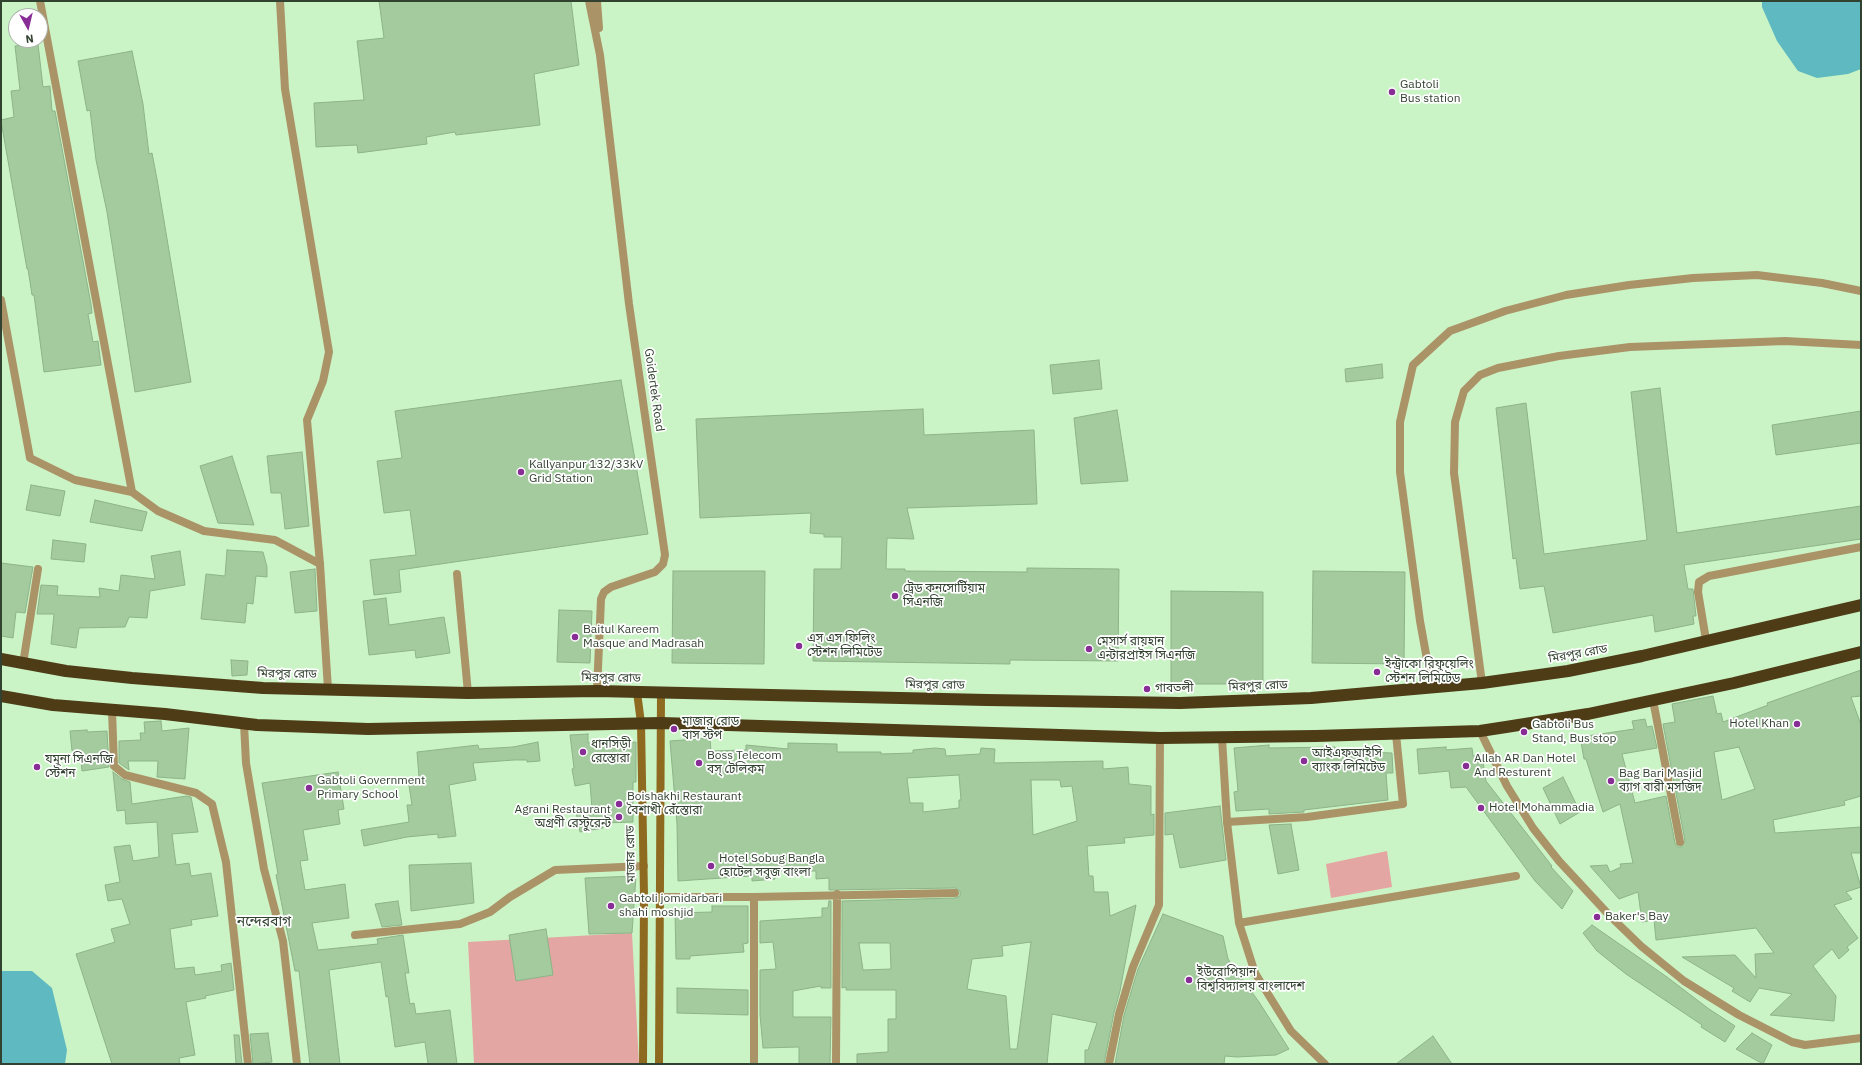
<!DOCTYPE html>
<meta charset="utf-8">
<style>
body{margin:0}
#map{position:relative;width:1862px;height:1065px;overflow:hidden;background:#cbf4c6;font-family:"IBM Plex Sans",sans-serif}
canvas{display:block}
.frame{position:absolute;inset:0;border:2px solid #324230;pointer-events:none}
.north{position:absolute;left:8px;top:8px;width:40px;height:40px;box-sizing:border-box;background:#fff;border:1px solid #adb3ac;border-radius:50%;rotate:172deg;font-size:11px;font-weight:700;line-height:16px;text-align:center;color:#324230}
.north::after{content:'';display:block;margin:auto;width:14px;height:18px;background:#882c96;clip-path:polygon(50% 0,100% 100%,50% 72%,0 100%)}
</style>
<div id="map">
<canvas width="1862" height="1065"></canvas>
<div class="frame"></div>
<div class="north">N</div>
</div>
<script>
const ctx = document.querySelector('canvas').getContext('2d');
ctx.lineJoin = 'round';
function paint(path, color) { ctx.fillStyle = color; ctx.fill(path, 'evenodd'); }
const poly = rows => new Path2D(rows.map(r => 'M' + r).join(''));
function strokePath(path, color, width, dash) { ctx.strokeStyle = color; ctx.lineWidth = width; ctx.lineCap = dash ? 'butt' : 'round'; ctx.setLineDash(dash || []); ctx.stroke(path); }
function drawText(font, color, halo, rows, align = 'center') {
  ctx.font = font + ' "IBM Plex Sans","Noto Sans Bengali",sans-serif'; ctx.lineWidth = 3.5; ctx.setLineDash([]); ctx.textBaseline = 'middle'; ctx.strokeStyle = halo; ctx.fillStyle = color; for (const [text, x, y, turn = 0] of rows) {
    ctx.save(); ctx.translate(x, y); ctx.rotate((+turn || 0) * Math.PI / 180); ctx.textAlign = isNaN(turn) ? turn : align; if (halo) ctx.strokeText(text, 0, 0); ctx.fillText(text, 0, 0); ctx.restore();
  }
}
const green = poly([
 [1387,851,1392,887,1331,898,1326,864],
 [632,933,639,1064,474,1064,468,942]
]);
const water = poly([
 [1762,1,1861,1,1861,69,1848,74,1817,78,1798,71,1777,41,1762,7],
 [1,971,32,971,52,988,67,1050,65,1064,1,1064]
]);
const building = poly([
 [379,1,571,1,579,65,534,74,540,125,456,135,455,132,426,137,427,144,358,153,357,145,316,147,314,103,364,100,357,41,384,38,379,1],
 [38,44,43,87,50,86,52,111,55,111,91,304,92,313,88,314,93,342,98,341,101,365,44,372,34,295,32,295,28,269,27,269,1,121,1,120,14,117,11,91,20,90,15,46,38,44],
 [132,51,143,104,149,154,152,153,157,179,191,382,135,392,107,212,96,160,90,110,87,111,78,61,132,51],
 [1099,360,1102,389,1053,394,1050,365,1099,360],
 [1382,364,1383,378,1346,382,1345,369,1382,364],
 [621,380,648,534,399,570,401,592,374,595,370,560,416,555,410,510,384,513,377,461,402,458,395,411,621,380],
 [1660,388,1677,533,1861,506,1861,539,1684,565,1688,589,1693,589,1696,616,1693,616,1694,624,1655,632,1653,615,1553,633,1544,586,1520,589,1516,558,1513,559,1496,408,1526,403,1544,554,1647,540,1631,392,1660,388],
 [923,409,924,435,1034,430,1037,504,907,508,914,539,887,538,886,569,905,569,905,571,1027,572,1027,568,1119,569,1118,661,1010,660,1010,664,813,661,814,569,841,569,842,537,824,537,824,534,810,533,811,513,700,518,696,419,923,409],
 [1117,410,1128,481,1081,484,1074,418,1117,410],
 [1861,411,1861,443,1776,455,1772,425,1861,411],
 [302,452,309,526,285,529,281,493,271,493,267,456,302,452],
 [232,456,254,525,218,523,200,466,232,456],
 [31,485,65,491,60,516,26,510,31,485],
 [95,500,147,512,142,531,90,522,95,500],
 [53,540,86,544,84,562,51,559,53,540],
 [227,550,263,552,267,567,267,577,256,576,253,604,247,603,245,623,201,619,206,574,225,576,227,550],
 [180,551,185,585,150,591,147,618,129,617,125,627,79,628,76,648,51,644,54,614,37,614,41,585,58,586,57,595,100,597,99,588,119,591,121,575,155,579,151,556,180,551],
 [1,563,33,567,25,613,16,612,13,638,1,636,1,563],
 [315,569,317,611,295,613,290,572,315,569],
 [673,571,765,571,764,664,672,663,673,571],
 [1313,571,1405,572,1404,664,1312,663,1313,571],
 [1171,591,1263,592,1263,684,1171,684,1171,591],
 [386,598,389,625,444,617,450,653,416,658,415,650,369,655,363,601,386,598],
 [559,610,592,611,590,663,557,662,559,610],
 [231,660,248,661,247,675,232,676,231,660],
 [1861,670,1861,696,1851,697,1861,725,1861,796,1844,801,1845,805,1773,820,1775,833,1861,827,1861,853,1851,853,1861,887,1846,892,1852,899,1834,905,1858,938,1847,947,1849,950,1839,959,1832,949,1813,966,1836,996,1834,1021,1770,1015,1792,994,1759,988,1750,1002,1732,991,1734,988,1682,957,1735,955,1756,978,1755,954,1774,953,1756,928,1656,940,1654,920,1642,922,1638,892,1619,899,1590,866,1607,865,1610,872,1621,867,1620,864,1633,863,1620,804,1603,812,1586,759,1584,759,1580,737,1634,729,1632,721,1645,719,1647,727,1652,726,1657,748,1622,754,1635,803,1666,796,1675,843,1678,847,1681,847,1685,841,1663,724,1675,722,1672,704,1713,696,1717,714,1721,713,1723,722,1768,705,1767,703,1861,670],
 [1739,747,1755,789,1722,800,1714,752,1739,747],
 [161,721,162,731,189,728,185,779,157,777,158,761,128,761,129,770,119,763,119,741,141,740,140,733,145,733,144,722,161,721],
 [87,730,87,732,107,731,109,767,82,771,80,750,72,751,70,731,87,730],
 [588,734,588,743,593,743,593,746,619,742,636,742,636,782,633,782,633,822,602,823,603,828,580,832,576,812,592,809,590,783,575,786,572,769,574,768,570,735,588,734],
 [710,738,711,751,746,750,746,745,788,749,788,743,837,744,837,752,881,752,881,754,913,753,913,750,935,748,945,749,946,756,980,754,981,748,995,749,994,763,1103,761,1103,769,1128,767,1129,784,1151,786,1151,815,1154,814,1154,835,1124,838,1125,843,1087,846,1089,876,1093,876,1094,892,1108,892,1110,916,1136,905,1120,991,1114,1013,1104,1064,1085,1064,1085,1050,1088,1050,1097,1023,1052,1014,1047,1064,857,1064,857,1054,888,1052,888,1019,896,1019,896,990,846,990,846,987,842,988,842,901,955,898,960,896,960,891,955,888,829,890,829,878,816,879,816,871,775,871,775,879,752,881,752,876,678,881,677,824,670,741,710,738],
 [959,775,961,800,959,800,959,808,923,812,923,803,910,803,907,778,959,775],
 [1031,780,1060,780,1061,787,1072,786,1077,821,1033,835,1031,780],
 [1031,942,1017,1049,1010,1049,1006,996,967,989,972,959,1003,956,1002,946,1031,942],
 [859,943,890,943,891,969,863,970,859,943],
 [538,742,540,761,527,762,527,760,514,760,473,763,476,780,449,785,456,836,438,838,438,834,407,837,364,846,361,830,409,822,407,805,412,805,408,779,419,777,417,752,478,745,479,749,513,747,538,742],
 [1269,745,1269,748,1335,747,1335,751,1392,753,1393,773,1386,773,1388,800,1304,810,1304,812,1269,814,1269,809,1236,811,1234,792,1238,791,1234,748,1269,745],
 [1446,747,1446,750,1472,748,1473,756,1482,755,1486,781,1552,866,1551,867,1573,891,1562,909,1535,881,1466,787,1451,788,1449,771,1419,774,1417,749,1446,747],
 [113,772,122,779,130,782,132,804,187,796,191,797,198,832,172,834,176,865,189,863,191,876,211,873,218,916,191,920,192,925,170,929,175,969,194,967,195,975,222,971,221,965,231,963,234,990,205,996,206,998,186,1002,195,1055,179,1058,180,1064,112,1064,76,954,115,942,111,929,130,924,122,899,108,901,105,885,120,882,114,847,130,845,133,861,159,857,157,822,126,824,125,810,117,811,113,772],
 [338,772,344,809,338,810,340,824,303,830,308,860,300,861,305,890,345,884,349,918,312,923,318,950,378,944,377,939,403,935,409,973,405,973,410,1004,414,1003,416,1014,450,1010,457,1064,428,1064,425,1042,395,1047,388,996,386,997,381,962,329,970,340,1064,310,1064,299,971,295,971,276,875,278,874,262,783,338,772],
 [1563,777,1580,812,1560,824,1543,788,1563,777],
 [1220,806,1226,860,1180,868,1173,834,1165,835,1165,813,1220,806],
 [1291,824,1299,870,1278,874,1269,825,1291,824],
 [471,863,474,903,411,911,409,865,471,863],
 [636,876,632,933,589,934,585,878,636,876],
 [398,901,402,925,382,927,375,904,398,901],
 [829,901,831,901,831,988,821,988,821,986,793,991,793,1017,831,1017,830,1064,799,1064,799,1047,763,1048,760,1015,760,970,776,969,773,942,760,943,760,921,822,917,822,908,828,908,829,901],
 [712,906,748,906,748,943,743,944,744,952,690,956,690,959,676,959,675,913,712,912,712,906],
 [1163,914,1223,936,1228,959,1259,1002,1289,1049,1276,1055,1237,1057,1225,1056,1224,1064,1115,1064,1124,1015,1138,969,1163,914],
 [1592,925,1667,977,1709,1009,1735,1026,1725,1042,1701,1027,1702,1025,1626,974,1597,951,1583,933,1592,925],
 [546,929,553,975,516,981,509,935,546,929],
 [677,988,748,990,748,1015,677,1013,677,988],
 [268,1033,272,1062,253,1064,250,1034,268,1033],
 [1752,1033,1772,1045,1763,1064,1736,1049,1752,1033],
 [234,1035,239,1035,242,1064,236,1064,234,1035],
 [1433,1036,1452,1064,1396,1064,1433,1036]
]);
const lane = poly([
 [457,574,468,693],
 [1706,640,1698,592,1699,582,1709,576,1861,547],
 [1482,683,1454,473,1455,422,1464,391,1480,375,1498,368,1559,356,1630,347,1785,341,1861,345],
 [1432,687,1420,621,1400,472,1400,422,1413,365,1450,331,1505,311,1566,295,1629,285,1693,278,1757,275,1822,283,1861,291],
 [1227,822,1307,817,1403,804,1396,734]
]);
const street = poly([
 [40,1,132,492],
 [280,1,285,89,329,352,323,381,307,420,320,564,328,689],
 [589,1,600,55,629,304,665,555,663,564,655,572,611,587,604,592,601,599,597,691],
 [597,1,599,28],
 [1,300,30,458,75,480,132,492,158,511,204,531,275,540,320,564],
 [23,664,38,569],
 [1653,700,1680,842],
 [112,710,114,766,125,775,196,793,212,804,226,862,248,1064],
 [244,724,246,763,264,869,283,941,297,1064],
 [1480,731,1507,786,1533,828,1559,861,1610,916,1641,946,1684,981,1739,1015,1792,1042,1805,1045,1861,1038],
 [1222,738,1227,822,1239,923,1255,973,1291,1031,1325,1064],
 [660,897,754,897,955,893],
 [1239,923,1516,876],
 [355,935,460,924,490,912,510,897,555,870,644,866],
 [754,1064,754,897],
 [836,1064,837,894],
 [1109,1064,1119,1014,1133,967,1159,905,1160,738]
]);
const secondary = poly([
 [637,692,641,723,644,896,643,1064],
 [659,1064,661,693]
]);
const highway = poly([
 [1,659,66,671,132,678,263,688,468,693,597,691,987,700,1180,703,1311,698,1482,683,1568,671,1642,656,1861,605],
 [1,696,53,705,165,714,257,725,368,729,661,723,1160,738,1316,736,1480,731,1506,727,1588,714,1734,683,1861,652]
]);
const markers = [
 [1392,92,4,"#882c96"],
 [521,472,4,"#882c96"],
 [895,596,4,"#882c96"],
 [575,637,4,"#882c96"],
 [799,646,4,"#882c96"],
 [1089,649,4,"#882c96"],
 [1377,672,4,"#882c96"],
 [1147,689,4,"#882c96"],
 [1797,724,4,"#882c96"],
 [674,729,4,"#882c96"],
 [1524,732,4,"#882c96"],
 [583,752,4,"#882c96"],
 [1304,761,4,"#882c96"],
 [699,763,4,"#882c96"],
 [1466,766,4,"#882c96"],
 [37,767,4,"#882c96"],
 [1611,781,4,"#882c96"],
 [309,788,4,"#882c96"],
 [619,804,4,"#882c96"],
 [1481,808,4,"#882c96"],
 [619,817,4,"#882c96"],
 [711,866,4,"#882c96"],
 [611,906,4,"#882c96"],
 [1597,917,4,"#882c96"],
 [1189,980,4,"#882c96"]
];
const poiNames = [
 ["Gabtoli",1400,85],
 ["Bus station",1400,99],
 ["Kallyanpur 132/33kV",529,465],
 ["Grid Station",529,479],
 ["ট্রেড কনসোর্টিয়াম",903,589],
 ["সিএনজি",903,603],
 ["Baitul Kareem",583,630],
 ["Masque and Madrasah",583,644],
 ["এস এস ফিলিং",807,639],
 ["স্টেশন লিমিটেড",807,653],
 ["মেসার্স রায়হান",1097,642],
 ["এন্টারপ্রাইস সিএনজি",1097,656],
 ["ইন্ট্রাকো রিফুয়েলিং",1385,665],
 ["স্টেশন লিমিটেড",1385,679],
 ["গাবতলী",1155,689],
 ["মাজার রোড",682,722],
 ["বাস স্টপ",682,736],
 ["Hotel Khan",1789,724,"right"],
 ["Gabtoli Bus",1532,725],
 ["Stand, Bus stop",1532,739],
 ["ধানসিড়ী",591,745],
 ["রেস্তোরা",591,759],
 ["আইএফআইসি",1312,754],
 ["ব্যাংক লিমিটেড",1312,768],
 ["Boss Telecom",707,756],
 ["বস্ টেলিকম",707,770],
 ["Allah AR Dan Hotel",1474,759],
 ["And Resturent",1474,773],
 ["যমুনা সিএনজি",45,760],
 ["স্টেশন",45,774],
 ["Bag Bari Masjid",1619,774],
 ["ব্যাগ বারী মসজিদ",1619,788],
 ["Gabtoli Government",317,781],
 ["Primary School",317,795],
 ["Boishakhi Restaurant",627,797],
 ["বৈশাখী রেঁস্তোরা",627,811],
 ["Hotel Mohammadia",1489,808],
 ["Agrani Restaurant",611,810,"right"],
 ["অগ্রণী রেস্টুরেন্ট",611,824,"right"],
 ["Hotel Sobug Bangla",719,859],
 ["হোটেল সবুজ বাংলা",719,873],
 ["Gabtoli jomidarbari",619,899],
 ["shahi moshjid",619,913],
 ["Baker's Bay",1605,917],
 ["ইউরোপিয়ান",1197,973],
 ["বিশ্ববিদ্যালয় বাংলাদেশ",1197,987]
];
const streetNames = [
 ["Goidertek Road",654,390,82],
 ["মিরপুর রোড",1578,654,-10],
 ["মিরপুর রোড",287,674,1],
 ["মিরপুর রোড",611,678,1],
 ["মিরপুর রোড",935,685,1],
 ["মিরপুর রোড",1258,686,-2],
 ["মাজার রোড",631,854,-91]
];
const quarterNames = [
 ["নন্দেরবাগ",264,922]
];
paint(green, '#e4a6a3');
paint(water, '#5fb9c0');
paint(building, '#a3cb9e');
strokePath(building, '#8db388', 1);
strokePath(lane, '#ab9368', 8);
strokePath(street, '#ab9368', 8);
strokePath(secondary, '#8d6a1f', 8);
strokePath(highway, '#4e3c17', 12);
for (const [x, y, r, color] of markers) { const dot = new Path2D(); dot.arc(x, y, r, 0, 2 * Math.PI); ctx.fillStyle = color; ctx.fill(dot); strokePath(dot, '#fff', 1.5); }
drawText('12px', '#324230', '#fff', poiNames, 'left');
drawText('12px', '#324230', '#fff', streetNames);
drawText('14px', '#324230', '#fff', quarterNames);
</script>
